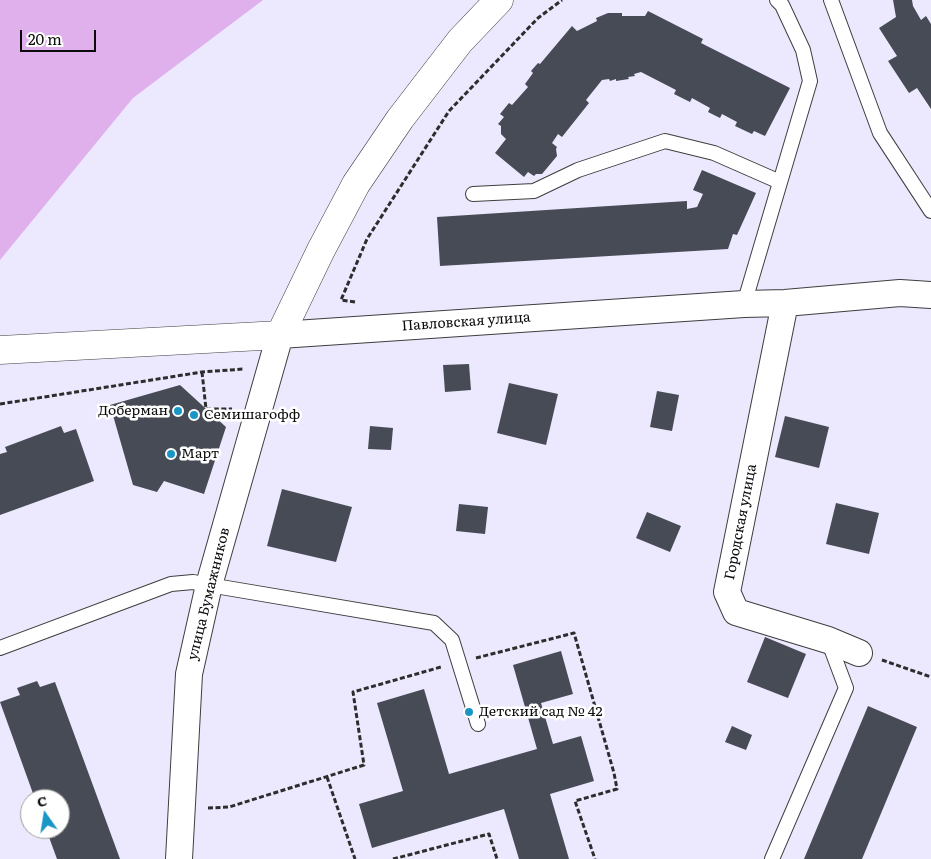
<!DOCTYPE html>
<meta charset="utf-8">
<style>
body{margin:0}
#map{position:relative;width:931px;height:859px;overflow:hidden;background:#ece9ff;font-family:Literata,serif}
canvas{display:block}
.north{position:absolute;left:20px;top:789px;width:50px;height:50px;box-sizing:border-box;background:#fff;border:1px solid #9d9d9d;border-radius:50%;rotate:347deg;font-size:14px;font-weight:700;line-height:20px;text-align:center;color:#0b0b0b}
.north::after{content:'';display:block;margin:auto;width:18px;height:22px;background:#1996c6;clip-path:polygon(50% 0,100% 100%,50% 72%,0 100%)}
.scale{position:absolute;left:20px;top:30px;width:76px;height:22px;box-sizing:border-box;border:2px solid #0b0b0b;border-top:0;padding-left:6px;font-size:15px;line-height:18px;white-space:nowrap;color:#0b0b0b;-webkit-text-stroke:4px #fff;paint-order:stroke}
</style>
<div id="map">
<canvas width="931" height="859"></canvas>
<div class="north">С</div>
<div class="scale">20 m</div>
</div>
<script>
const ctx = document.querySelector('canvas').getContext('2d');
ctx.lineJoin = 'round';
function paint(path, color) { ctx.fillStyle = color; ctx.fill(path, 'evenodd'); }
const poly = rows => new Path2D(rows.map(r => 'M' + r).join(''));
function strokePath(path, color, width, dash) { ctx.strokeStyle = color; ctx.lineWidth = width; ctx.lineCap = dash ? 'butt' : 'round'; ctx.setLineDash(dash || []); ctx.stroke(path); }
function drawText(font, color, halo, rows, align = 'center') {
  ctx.font = font + ' Literata,serif'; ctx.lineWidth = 5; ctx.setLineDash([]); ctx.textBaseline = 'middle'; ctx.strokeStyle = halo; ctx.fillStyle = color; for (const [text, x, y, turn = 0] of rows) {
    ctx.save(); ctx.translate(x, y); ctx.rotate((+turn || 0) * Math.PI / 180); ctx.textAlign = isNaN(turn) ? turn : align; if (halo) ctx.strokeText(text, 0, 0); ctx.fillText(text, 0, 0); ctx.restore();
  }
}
const green = poly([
 [0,0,263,0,133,98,0,260]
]);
const building = poly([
 [893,0,912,0,913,6,921,20,926,16,931,24,931,109,917,88,909,93,888,61,897,56,879,28,896,17],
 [648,11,703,39,701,43,790,88,765,136,754,131,752,134,735,126,737,122,722,114,720,118,708,112,710,108,692,98,690,102,674,94,676,90,641,72,634,74,635,76,628,77,629,79,616,81,616,79,610,81,609,79,602,80,586,100,589,103,562,137,558,134,552,143,557,147,556,149,557,156,542,174,536,174,534,176,528,172,524,177,495,153,506,139,501,134,501,126,498,124,504,117,500,114,509,103,512,105,528,87,525,84,533,73,531,71,538,63,540,64,572,26,577,31,597,21,596,18,608,13,622,13,622,16,645,16],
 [702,170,756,193,737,235,733,234,728,249,440,266,437,217,687,201,687,209,697,207,703,194,693,190],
 [469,364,471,390,445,392,443,365],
 [509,383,558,394,546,445,497,433],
 [180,385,226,427,204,494,164,481,157,492,133,485,110,405],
 [657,391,679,395,672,431,650,427],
 [785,416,829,427,819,468,775,457],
 [61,426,64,433,76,429,94,481,0,515,0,454,7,452,5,447],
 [370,426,393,428,391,450,368,449],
 [282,489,352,507,336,562,267,546],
 [836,503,879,513,869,554,826,544],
 [459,504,488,507,485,534,456,531],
 [647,512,681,526,670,552,636,538],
 [765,637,806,654,788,698,747,682],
 [561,651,573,694,541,703,553,744,581,736,594,781,550,794,569,859,519,859,504,809,372,848,359,804,403,791,377,703,424,689,449,774,537,749,513,665],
 [37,681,40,687,55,682,120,859,57,859,46,829,60,829,60,799,35,799,0,702,20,695,17,688],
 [868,706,917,727,862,859,804,859],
 [732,726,752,735,746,750,725,742]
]);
const path = poly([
 [355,302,341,300,367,239,449,111,538,18,562,0],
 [202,372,206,409,232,409],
 [0,404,202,372,244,369],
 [476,658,574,633,614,773,617,789,575,801,595,859],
 [882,660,931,677],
 [327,777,355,859],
 [208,808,229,807,364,765,353,692,441,667],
 [393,859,489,834,497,859]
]);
const service = poly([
 [831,0,880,133,931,211],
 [473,194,534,191,578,170,665,141,714,153,780,182],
 [744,304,810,81,803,50,782,5,777,0],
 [0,648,171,584,193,582,209,585,434,623,452,640,478,724],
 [772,859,846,688,828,640]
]);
const minor = poly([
 [785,303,727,592,736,612,828,640,859,653],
 [179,859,189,674,209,585,280,335,744,304,785,303,900,293,931,295]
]);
const tertiary = poly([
 [0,350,280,335,321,250,356,184,400,119,460,41,499,0]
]);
const markers = [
 [178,411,5,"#1996c6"],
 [194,415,5,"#1996c6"],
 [171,454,5,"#1996c6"],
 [469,712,5,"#1996c6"]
];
const streetNames = [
 ["Павловская улица",466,322,-4],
 ["Городская улица",741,522,-79],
 ["улица Бумажников",209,594,-76]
];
const poiNames = [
 ["Доберман",168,411,"right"],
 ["Семишагофф",204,415],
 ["Март",181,454],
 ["Детский сад № 42",479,712]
];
paint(green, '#e0b0ec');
paint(building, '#474b55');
strokePath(service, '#3e3e3e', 16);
strokePath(minor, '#3e3e3e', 28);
strokePath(tertiary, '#3e3e3e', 29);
strokePath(path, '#2d2d2d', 3, [5, 2.5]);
strokePath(service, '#fff', 14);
strokePath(minor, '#fff', 26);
strokePath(tertiary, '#fff', 28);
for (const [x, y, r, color] of markers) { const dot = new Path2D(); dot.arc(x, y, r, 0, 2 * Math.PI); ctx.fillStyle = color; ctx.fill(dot); strokePath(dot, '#fff', 2); }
drawText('14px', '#0b0b0b', '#fff', streetNames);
drawText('14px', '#0b0b0b', '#fff', poiNames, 'left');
</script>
